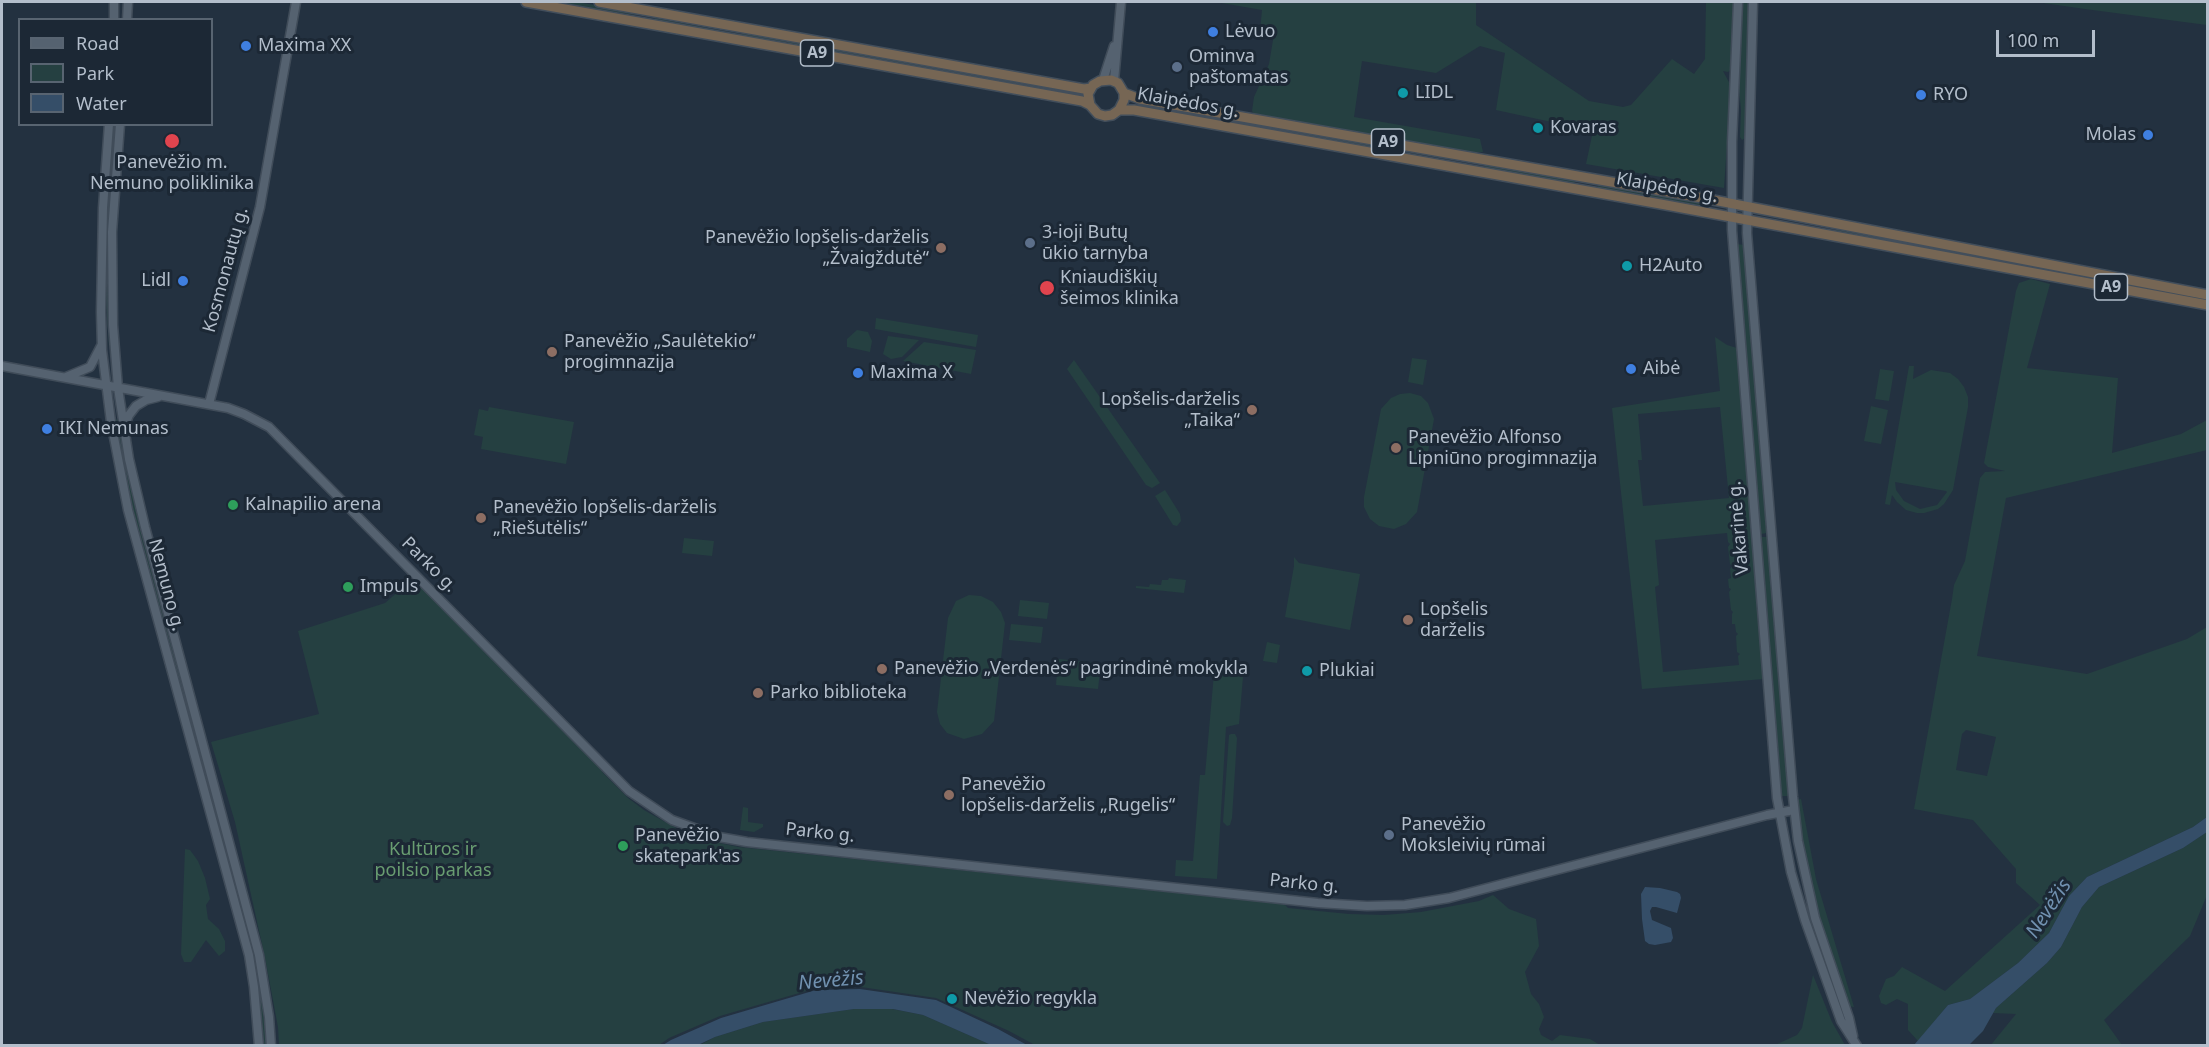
<!DOCTYPE html>
<meta charset="utf-8">
<style>
body{margin:0}
#map{position:relative;width:2209px;height:1047px;overflow:hidden;background:#233140;font-family:"Noto Sans",sans-serif}
canvas{display:block}
.frame{position:absolute;inset:0;border:3px solid #b3becb;pointer-events:none}
.legend{position:absolute;left:18px;top:18px;width:195px;height:108px;box-sizing:border-box;background:#1c2835;border:2px solid #586471;margin:0;padding:8px 10px;list-style:none;font-size:18px;color:#b3becb}
.legend li{display:flex;align-items:center;gap:12px;height:30px}
.legend b{width:30px;border:2px solid #586471}
.scale{position:absolute;left:1996px;top:30px;width:99px;height:27px;box-sizing:border-box;border:3px solid #b3becb;border-top:0;padding-left:8px;font-size:18px;line-height:21px;white-space:nowrap;color:#b3becb;-webkit-text-stroke:4px #1c2835;paint-order:stroke}
</style>
<div id="map">
<canvas width="2209" height="1047"></canvas>
<div class="frame"></div>
<ul class="legend">
<li><b style="height:8px;background:#556270"></b>Road</li>
<li><b style="height:16px;background:#254041"></b>Park</li>
<li><b style="height:16px;background:#354e68"></b>Water</li>
</ul>
<div class="scale">100 m</div>
</div>
<script>
const ctx = document.querySelector('canvas').getContext('2d');
ctx.lineJoin = 'round';
function paint(path, color) { ctx.fillStyle = color; ctx.fill(path, 'evenodd'); }
const poly = rows => new Path2D(rows.map(r => 'M' + r).join(''));
function strokePath(path, color, width, dash) { ctx.strokeStyle = color; ctx.lineWidth = width; ctx.lineCap = dash ? 'butt' : 'round'; ctx.setLineDash(dash || []); ctx.stroke(path); }
function drawText(font, color, halo, rows, align = 'center') {
  ctx.font = font + ' "Noto Sans",sans-serif'; ctx.lineWidth = 6; ctx.setLineDash([]); ctx.textBaseline = 'middle'; ctx.strokeStyle = halo; ctx.fillStyle = color; for (const [text, x, y, turn = 0] of rows) {
    ctx.save(); ctx.translate(x, y); ctx.rotate((+turn || 0) * Math.PI / 180); ctx.textAlign = isNaN(turn) ? turn : align; if (halo) ctx.strokeText(text, 0, 0); ctx.fillText(text, 0, 0); ctx.restore();
  }
}
const green = poly([
 [546,2,577,2,640,13,638,15,593,10],
 [1216,2,1476,2,1476,25,1589,101,1623,107,1631,105,1672,59,1694,74,1705,59,1706,2,1735,2,1732,69,1728,72,1723,71,1731,86,1724,188,1586,164,1593,131,1496,110,1505,53,1480,46,1436,73,1362,61,1354,117,1480,139,1483,152,1464,152,1255,115,1252,111,1254,97,1269,64,1274,34,1260,31,1262,10],
 [1742,2,1750,2,1745,138,1742,140,1740,137,1741,110,1739,89],
 [2036,2,2207,2,2207,25,2085,9],
 [655,18,739,34,754,33,787,39,785,44,655,21],
 [789,39,1071,90,1071,94,787,44],
 [1142,102,1459,159,1458,161,1395,150,1368,148,1141,107],
 [1486,163,1573,179,1575,183,1573,184,1486,169,1484,167],
 [1598,185,1705,202,1705,206,1598,189],
 [108,199,111,200,108,283,109,348,105,284],
 [1765,218,1828,230,1847,230,1993,256,1992,259,1922,246,1894,244,1765,220],
 [1737,244,1744,245,1768,533,1760,534],
 [2031,279,2050,284,2027,368,2118,378,2112,453,2181,434,2207,420,2207,450,2006,498,1977,656,2087,674,2187,639,2207,627,2207,817,2193,827,2087,877,2069,896,2049,933,2018,963,1970,999,1948,1005,1918,1041,1908,1030,1908,1004,1897,999,1886,1005,1881,1003,1879,996,1886,979,1894,976,1902,967,1945,991,2040,905,2016,883,2016,869,1973,820,1914,809,1952,599,1954,585,1965,561,1980,478,1985,472,2005,471,1988,467,1984,463,2016,291,2019,283],
 [1966,730,1996,737,1987,776,1956,770,1962,734],
 [876,318,978,335,976,347,875,329],
 [857,330,868,332,872,341,870,352,847,347,847,339],
 [888,336,919,340,902,357,891,359,883,354],
 [1715,337,1727,345,1737,348,1764,679,1642,689,1612,408,1720,391],
 [1720,407,1729,498,1643,506,1638,460,1642,460,1638,414],
 [1727,533,1728,542,1730,544,1728,547,1730,564,1732,566,1730,569,1731,578,1728,579,1729,588,1731,589,1729,592,1731,610,1733,612,1732,614,1732,624,1735,624,1736,632,1738,634,1736,636,1737,652,1740,654,1738,656,1739,665,1663,672,1655,587,1659,585,1655,540],
 [924,342,976,350,971,374,903,361],
 [1412,358,1427,360,1423,385,1408,382],
 [1074,360,1160,483,1152,488,1146,485,1067,369],
 [1909,366,1914,366,1913,379,1931,370,1950,373,1958,379,1964,387,1968,397,1968,407,1953,490,1944,504,1938,509,1924,513,1917,513,1906,510,1897,502,1892,495,1890,505,1885,504],
 [1895,482,1946,491,1947,492,1937,505,1920,509,1904,501,1896,490],
 [1880,369,1894,371,1889,401,1875,399],
 [1410,393,1421,396,1428,403,1434,419,1417,512,1406,524,1394,529,1379,526,1370,519,1364,507,1364,497,1381,409,1391,398,1400,394],
 [1871,406,1888,410,1881,444,1864,441],
 [489,407,574,422,566,464,481,449,483,437,474,435,479,409,488,411],
 [117,419,140,528,255,953,260,982,267,1045,264,1045,258,988,131,506,115,420],
 [1165,490,1180,514,1181,521,1177,526,1173,525,1155,496],
 [1760,537,1768,537,1789,796,1781,796],
 [684,538,714,541,712,556,682,553],
 [1294,557,1299,563,1360,574,1350,630,1285,617,1294,566],
 [414,578,597,764,603,773,628,798,644,810,683,832,719,843,739,847,1284,904,1288,908,1349,914,1384,915,1421,912,1479,901,1493,895,1509,909,1536,919,1539,946,1525,972,1531,994,1539,1004,1544,1017,1539,1029,1541,1035,1552,1041,1560,1035,1590,1039,1600,1045,1035,1045,1009,1031,936,998,861,987,820,987,720,1016,669,1038,659,1045,279,1045,278,1027,265,958,235,822,211,742,319,714,298,631,385,603],
 [1169,578,1186,580,1184,593,1136,588,1136,586,1149,587,1150,584,1161,585,1162,580,1168,580],
 [969,595,981,596,993,602,1001,612,1005,623,994,721,982,734,964,739,947,733,940,724,937,712,948,618,956,601],
 [1020,600,1049,603,1047,619,1018,616],
 [1011,624,1043,627,1041,643,1009,640],
 [1267,642,1280,645,1277,663,1263,661],
 [1058,659,1101,663,1098,689,1056,685],
 [1215,662,1244,665,1239,724,1226,727,1217,879,1175,876,1176,860,1193,861,1200,775,1205,775],
 [1231,734,1235,734,1237,738,1232,818,1230,825,1227,826,1223,822,1229,735],
 [1801,799,1816,879,1854,1007,1848,1006,1819,917,1801,832,1797,800],
 [743,807,748,808,748,822,763,824,763,827,754,832,740,830],
 [2207,832,2207,895,2190,936,2104,1020,2122,1045,1990,1046,2016,1014,1993,1013,1996,1008,2047,963,2061,947,2082,907,2099,887,2183,848],
 [185,849,190,850,198,861,205,878,210,899,206,905,208,919,219,929,225,941,225,951,219,956,206,940,191,962,184,962,181,954],
 [1813,975,1832,1022,1845,1045,1775,1045,1797,1035,1802,1028],
 [854,1009,892,1009,923,1015,991,1045,698,1046,715,1037,763,1022]
]);
const water = poly([
 [2207,817,2207,832,2183,848,2099,887,2082,907,2061,947,2047,963,1996,1008,1983,1031,1969,1045,1914,1045,1948,1005,1970,999,2018,963,2049,933,2069,896,2087,877,2193,827],
 [1645,887,1660,888,1677,892,1680,894,1681,898,1677,913,1656,907,1652,907,1650,911,1652,920,1671,928,1673,938,1671,942,1655,945,1649,944,1645,941,1642,919,1641,894],
 [860,989,936,1000,998,1029,1027,1045,991,1045,923,1015,893,1009,854,1009,763,1022,715,1037,698,1045,663,1045,671,1040,721,1018,816,990]
]);
const major = poly([
 [1738,2,1732,142,1732,230,1777,798,1791,872,1805,920,1841,1021,1857,1046],
 [1753,2,1747,233,1793,797,1798,841,1815,918,1849,1018,1853,1036],
 [114,20,114,2],
 [127,20,128,2],
 [1103,80,1114,46],
 [1114,81,1121,2],
 [109,124,103,208,101,312,102,350,111,422,128,510,249,955,254,987,259,1046],
 [120,124,112,232,113,325,118,388,129,459,145,527,259,955,269,1017,271,1046],
 [2,366,228,408,244,414,269,427,629,791,672,820,719,837,747,842,1318,903,1367,906,1405,905,1449,898,1767,815,1794,810],
 [66,377,90,367,101,346],
 [209,404,260,207,296,2],
 [125,425,129,415,136,406,146,400,158,397]
]);
const highway = poly([
 [526,2,1082,101,1090,105,1098,114,1105,116,1112,115,1119,110,1134,110,1666,205,2208,305],
 [599,2,1084,89,1091,88],
 [1124,93,1140,99,1708,199,2208,295],
 [1090,105,1088,94,1093,85,1100,81,1111,80,1118,83,1124,93,1124,100,1119,110]
]);
const markers = [
 [1213,32,6,"#3f7fe0"],
 [246,46,6,"#3f7fe0"],
 [1177,67,6,"#5c6f8a"],
 [1403,93,6,"#0f9aa8"],
 [1921,95,6,"#3f7fe0"],
 [1538,128,6,"#0f9aa8"],
 [2148,135,6,"#3f7fe0"],
 [172,141,8,"#e0444e"],
 [1030,243,6,"#5c6f8a"],
 [941,248,6,"#8d6e63"],
 [1627,266,6,"#0f9aa8"],
 [183,281,6,"#3f7fe0"],
 [1047,288,8,"#e0444e"],
 [552,352,6,"#8d6e63"],
 [1631,369,6,"#3f7fe0"],
 [858,373,6,"#3f7fe0"],
 [1252,410,6,"#8d6e63"],
 [47,429,6,"#3f7fe0"],
 [1396,448,6,"#8d6e63"],
 [233,505,6,"#2e9e5b"],
 [481,518,6,"#8d6e63"],
 [348,587,6,"#2e9e5b"],
 [1408,620,6,"#8d6e63"],
 [882,669,6,"#8d6e63"],
 [1307,671,6,"#0f9aa8"],
 [758,693,6,"#8d6e63"],
 [949,795,6,"#8d6e63"],
 [1389,835,6,"#5c6f8a"],
 [623,846,6,"#2e9e5b"],
 [952,999,6,"#0f9aa8"]
];
const shields = [
 [817,53,33],
 [1388,142,33],
 [2111,287,33]
];
const shieldNames = [
 ["A9",817,53],
 ["A9",1388,142],
 ["A9",2111,287]
];
const poiNames = [
 ["Lėvuo",1225,32],
 ["Maxima XX",258,46],
 ["Ominva",1189,57],
 ["paštomatas",1189,78],
 ["LIDL",1415,93],
 ["RYO",1933,95],
 ["Kovaras",1550,128],
 ["Molas",2136,135,"right"],
 ["Panevėžio m.",172,163,"center"],
 ["Nemuno poliklinika",172,184,"center"],
 ["3-ioji Butų",1042,233],
 ["ūkio tarnyba",1042,254],
 ["Panevėžio lopšelis-darželis",929,238,"right"],
 ["„Žvaigždutė“",929,259,"right"],
 ["H2Auto",1639,266],
 ["Kniaudiškių",1060,278],
 ["šeimos klinika",1060,299],
 ["Lidl",171,281,"right"],
 ["Panevėžio „Saulėtekio“",564,342],
 ["progimnazija",564,363],
 ["Aibė",1643,369],
 ["Maxima X",870,373],
 ["Lopšelis-darželis",1240,400,"right"],
 ["„Taika“",1240,421,"right"],
 ["IKI Nemunas",59,429],
 ["Panevėžio Alfonso",1408,438],
 ["Lipniūno progimnazija",1408,459],
 ["Kalnapilio arena",245,505],
 ["Panevėžio lopšelis-darželis",493,508],
 ["„Riešutėlis“",493,529],
 ["Impuls",360,587],
 ["Lopšelis",1420,610],
 ["darželis",1420,631],
 ["Panevėžio „Verdenės“ pagrindinė mokykla",894,669],
 ["Plukiai",1319,671],
 ["Parko biblioteka",770,693],
 ["Panevėžio",961,785],
 ["lopšelis-darželis „Rugelis“",961,806],
 ["Panevėžio",1401,825],
 ["Moksleivių rūmai",1401,846],
 ["Panevėžio",635,836],
 ["skatepark'as",635,857],
 ["Nevėžio regykla",964,999]
];
const streetNames = [
 ["Klaipėdos g.",1188,103,10],
 ["Klaipėdos g.",1667,188,10],
 ["Kosmonautų g.",226,270,-75],
 ["Vakarinė g.",1739,528,-95],
 ["Parko g.",429,565,45],
 ["Nemuno g.",166,585,75],
 ["Parko g.",820,833,6],
 ["Parko g.",1304,884,6]
];
const parkNames = [
 ["Kultūros ir",433,850],
 ["poilsio parkas",433,871]
];
const waterNames = [
 ["Nevėžis",2049,909,-57],
 ["Nevėžis",831,981,-5]
];
paint(green, '#254041');
paint(water, '#354e68');
strokePath(major, '#404c59', 11);
strokePath(highway, '#424e5b', 12);
strokePath(major, '#556270', 8);
strokePath(highway, '#766654', 9);
for (const [x, y, r, color] of markers) { const dot = new Path2D(); dot.arc(x, y, r, 0, 2 * Math.PI); ctx.fillStyle = color; ctx.fill(dot); strokePath(dot, '#1c2835', 2); }
for (const [x, y, w] of shields) { const box = new Path2D(); box.roundRect(x - w / 2, y - 13, w, 26, 4.5); ctx.fillStyle = '#1c2835'; ctx.fill(box); strokePath(box, '#b3becb', 1.5); }
drawText('bold 16px', '#b3becb', null, shieldNames);
drawText('18px', '#b3becb', '#1c2835', poiNames, 'left');
drawText('18px', '#b3becb', '#1c2835', streetNames);
drawText('18px', '#699d71', '#1c2835', parkNames);
drawText('italic 20px', '#7191b0', '#1c2835', waterNames);
</script>
